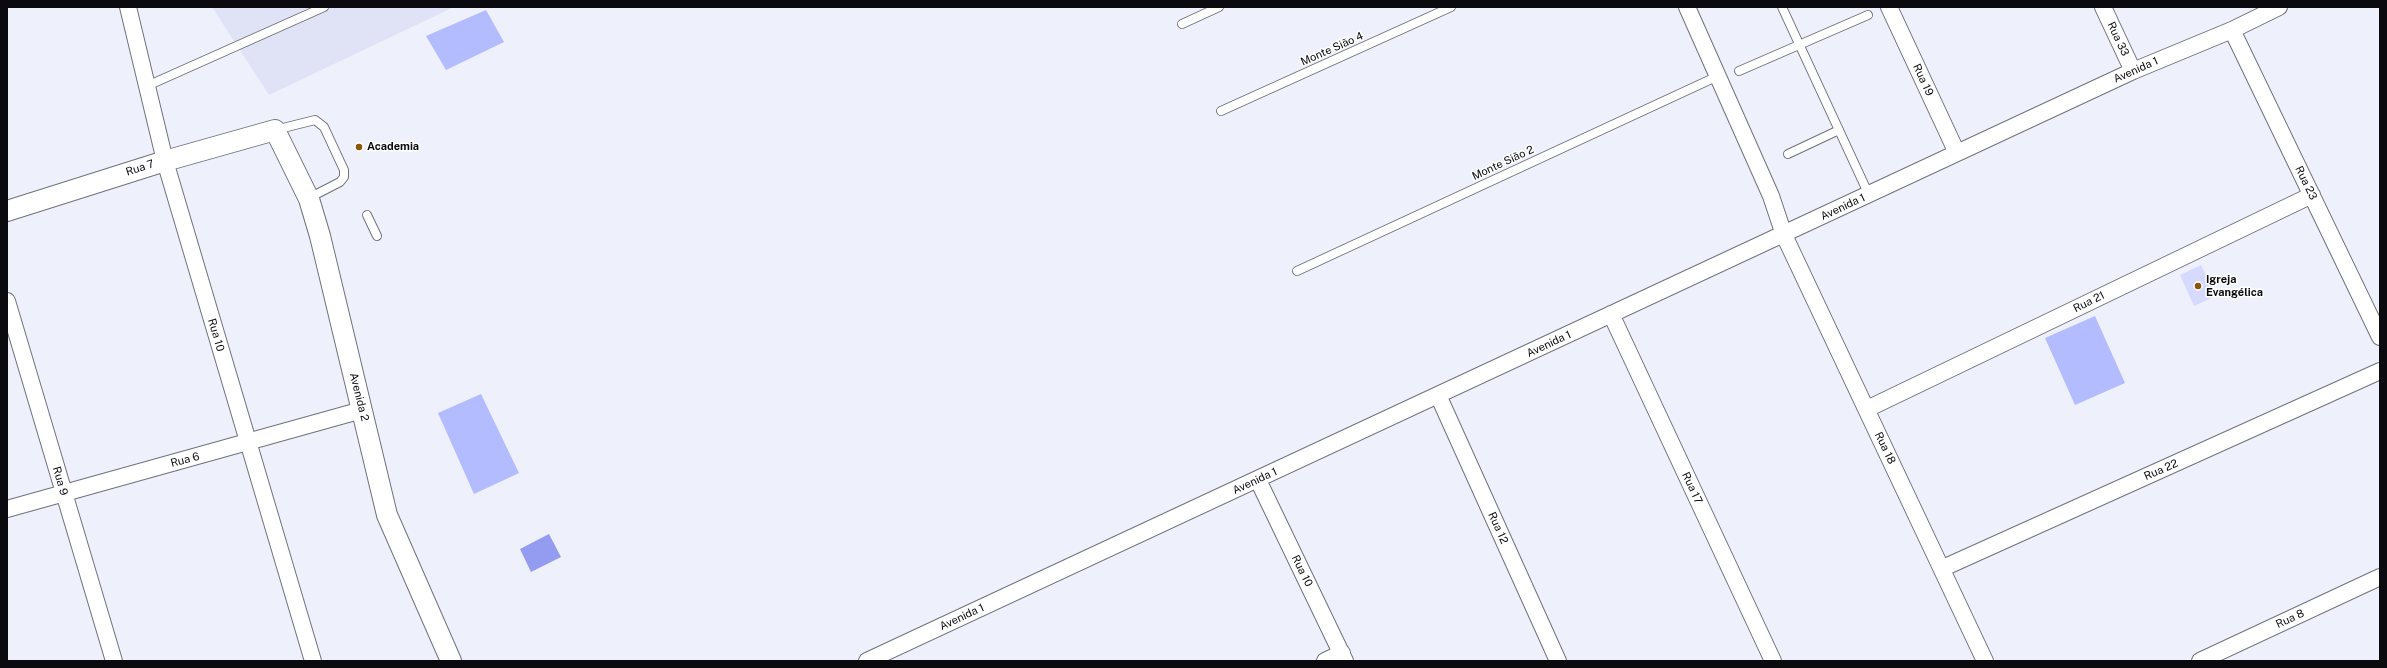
<!DOCTYPE html>
<meta charset="utf-8">
<style>
body{margin:0}
#map{position:relative;width:2387px;height:668px;overflow:hidden;background:#eef0fc;font-family:"Public Sans",sans-serif}
canvas{display:block}
.frame{position:absolute;inset:0;border:8px solid #0b0b0f;pointer-events:none}
</style>
<div id="map">
<canvas width="2387" height="668"></canvas>
<div class="frame"></div>
</div>
<script>
const ctx = document.querySelector('canvas').getContext('2d');
ctx.lineJoin = 'round';
function paint(path, color) { ctx.fillStyle = color; ctx.fill(path, 'evenodd'); }
const poly = rows => new Path2D(rows.map(r => 'M' + r).join(''));
function strokePath(path, color, width, dash) { ctx.strokeStyle = color; ctx.lineWidth = width; ctx.lineCap = dash ? 'butt' : 'round'; ctx.setLineDash(dash || []); ctx.stroke(path); }
function drawText(font, color, halo, rows, align = 'center') {
  ctx.font = font + ' "Public Sans",sans-serif'; ctx.lineWidth = 3; ctx.setLineDash([]); ctx.textBaseline = 'middle'; ctx.strokeStyle = halo; ctx.fillStyle = color; for (const [text, x, y, turn = 0] of rows) {
    ctx.save(); ctx.translate(x, y); ctx.rotate((+turn || 0) * Math.PI / 180); ctx.textAlign = isNaN(turn) ? turn : align; if (halo) ctx.strokeText(text, 0, 0); ctx.fillText(text, 0, 0); ctx.restore();
  }
}
const built = poly([
 [212,7,454,7,269,95]
]);
const green = poly([
 [486,10,504,42,446,70,426,36],
 [2095,316,2125,383,2075,405,2045,338],
 [481,394,519,473,474,494,438,413]
]);
const water = poly([
 [549,534,561,557,531,572,520,549]
]);
const building = poly([
 [2201,265,2216,296,2194,306,2180,275]
]);
const service = poly([
 [1782,7,1869,195],
 [1182,24,1219,7],
 [1739,71,1868,15],
 [147,86,324,7],
 [1221,111,1451,7],
 [275,130,315,120,324,127,344,170,344,177,340,182,309,198],
 [1788,154,1839,130],
 [367,215,377,236],
 [1297,271,1718,76]
]);
const minor = poly([
 [128,7,165,161,313,661],
 [1687,7,1771,196,1784,235,1985,661],
 [1889,7,1957,153],
 [2103,7,2133,71],
 [2232,30,2380,337],
 [7,301,114,661],
 [1611,314,1773,661],
 [1438,395,1558,661],
 [1867,409,2312,195],
 [1258,480,1345,661],
 [7,509,362,410],
 [1943,568,2380,371],
 [867,661,2133,71,2232,30,2279,7],
 [1325,661,1342,653],
 [2200,661,2380,577]
]);
const tertiary = poly([
 [7,211,165,161,275,130,309,199,320,236,387,515,451,661]
]);
const markers = [
 [359,147,4,"#8b5605"],
 [2198,286,4,"#8b5605"]
];
const streetNames = [
 ["Rua 33",2118,39,65],
 ["Monte Sião 4",1332,49,-24],
 ["Avenida 1",2136,70,-24],
 ["Rua 19",1923,80,65],
 ["Monte Sião 2",1503,163,-25],
 ["Rua 7",140,168,-18],
 ["Rua 23",2306,183,64],
 ["Avenida 1",1843,207,-25],
 ["Rua 21",2089,302,-26],
 ["Rua 10",216,335,74],
 ["Avenida 1",1549,344,-25],
 ["Avenida 2",359,397,76],
 ["Rua 18",1885,448,64],
 ["Rua 6",185,460,-15],
 ["Rua 22",2161,470,-24],
 ["Rua 9",60,481,74],
 ["Avenida 1",1255,481,-25],
 ["Rua 17",1692,488,65],
 ["Rua 12",1498,528,66],
 ["Rua 10",1302,571,64],
 ["Avenida 1",962,617,-25],
 ["Rua 8",2290,619,-25]
];
const poiNames = [
 ["Academia",367,147],
 ["Igreja",2206,280],
 ["Evangélica",2206,293]
];
paint(built, '#e0e3f6');
paint(green, '#b3bcff');
paint(water, '#939cf0');
paint(building, '#d5dafe');
strokePath(service, '#70727c', 10);
strokePath(minor, '#70727c', 18);
strokePath(tertiary, '#70727c', 22);
strokePath(service, '#fff', 8);
strokePath(minor, '#fff', 16);
strokePath(tertiary, '#fff', 20);
for (const [x, y, r, color] of markers) { const dot = new Path2D(); dot.arc(x, y, r, 0, 2 * Math.PI); ctx.fillStyle = color; ctx.fill(dot); strokePath(dot, '#fff', 1.5); }
drawText('11px', '#0b0b0f', '#fff', streetNames);
drawText('bold 11px', '#0b0b0f', '#fff', poiNames, 'left');
</script>
